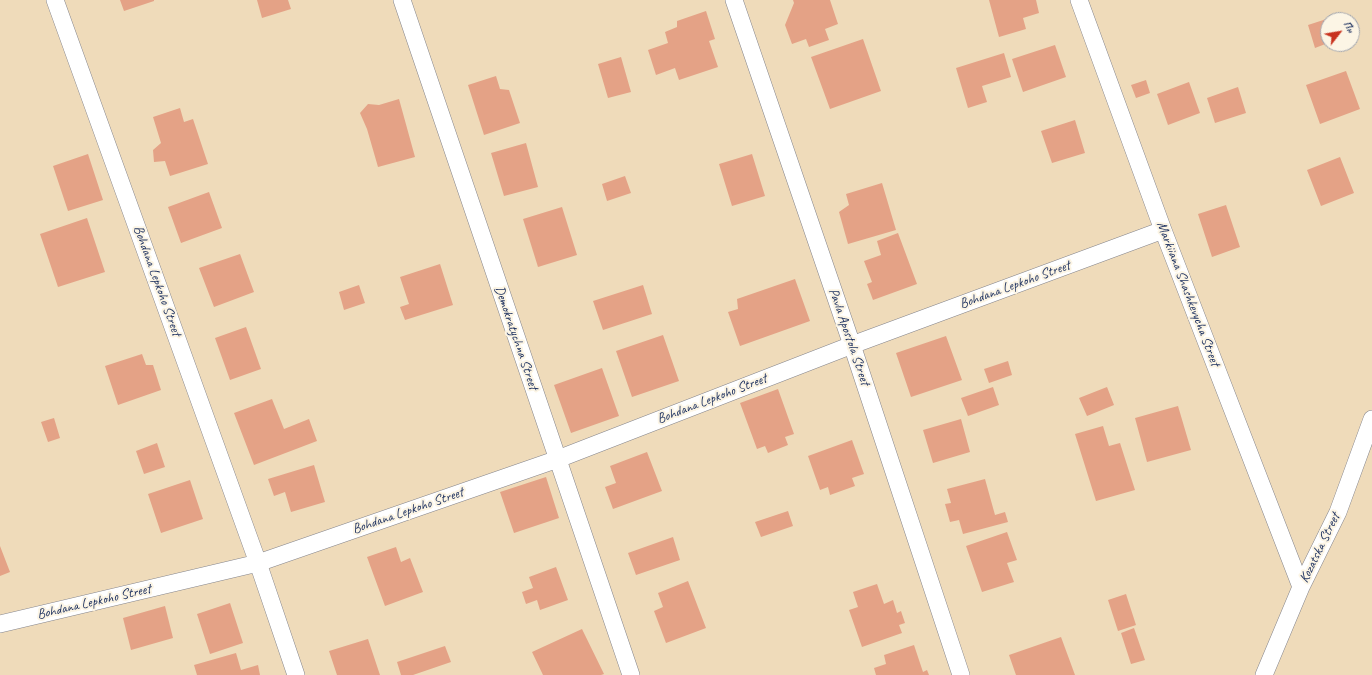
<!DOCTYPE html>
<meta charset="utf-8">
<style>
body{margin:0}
#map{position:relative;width:1372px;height:675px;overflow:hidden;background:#efdbba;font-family:Caveat,sans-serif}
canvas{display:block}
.north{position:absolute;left:1320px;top:12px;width:40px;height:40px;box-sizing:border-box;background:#fcf5e5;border:1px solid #a2a6af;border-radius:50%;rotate:59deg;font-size:11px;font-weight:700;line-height:16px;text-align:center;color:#1b2f5e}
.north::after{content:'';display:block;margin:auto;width:14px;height:18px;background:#c8321e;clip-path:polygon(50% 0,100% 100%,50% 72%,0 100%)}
</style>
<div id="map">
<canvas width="1372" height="675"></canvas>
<div class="north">Пн</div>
</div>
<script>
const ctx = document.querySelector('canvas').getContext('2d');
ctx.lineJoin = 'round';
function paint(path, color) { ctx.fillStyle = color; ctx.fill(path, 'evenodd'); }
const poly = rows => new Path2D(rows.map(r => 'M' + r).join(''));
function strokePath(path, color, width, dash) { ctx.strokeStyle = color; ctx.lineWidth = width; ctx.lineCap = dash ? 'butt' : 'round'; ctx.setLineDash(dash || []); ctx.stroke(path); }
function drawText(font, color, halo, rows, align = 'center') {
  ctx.font = font + ' Caveat,sans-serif'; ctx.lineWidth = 4; ctx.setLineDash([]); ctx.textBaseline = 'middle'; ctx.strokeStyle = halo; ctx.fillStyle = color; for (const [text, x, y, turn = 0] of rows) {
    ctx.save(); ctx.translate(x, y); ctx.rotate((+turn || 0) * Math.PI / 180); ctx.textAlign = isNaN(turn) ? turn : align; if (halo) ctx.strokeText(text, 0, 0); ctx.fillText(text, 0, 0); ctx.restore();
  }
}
const building = poly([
 [120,0,154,0,154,1,124,11],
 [257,0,288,0,291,9,262,18],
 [793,0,830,0,838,24,825,29,829,40,809,47,806,39,792,44,785,25,794,3],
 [989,0,1036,0,1039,13,1023,18,1026,29,999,37],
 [706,11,715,39,709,41,718,67,679,80,675,68,656,75,648,50,668,43,665,32,677,27,677,21],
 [1345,13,1348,20,1328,20,1328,43,1315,48,1308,25],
 [863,39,881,91,830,109,811,57],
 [1055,45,1066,77,1023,92,1012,59],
 [1004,53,1011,77,982,86,987,102,968,108,956,68],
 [621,57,631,92,608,98,598,64],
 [1346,71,1360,109,1320,124,1306,85],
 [496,76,500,89,509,90,520,123,484,135,468,85],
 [1146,80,1150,93,1136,98,1131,85],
 [1189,82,1200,113,1168,125,1157,94],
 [1238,87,1246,113,1215,123,1207,98],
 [399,99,415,157,378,167,367,129,360,113,368,104,379,105],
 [180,108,184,122,193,119,208,164,170,176,165,161,154,162,153,150,161,143,153,117],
 [1075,120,1085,153,1052,163,1041,131],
 [526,143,538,187,504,196,491,153],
 [88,154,103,200,68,211,53,166],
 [752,154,765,196,732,206,719,164],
 [1340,157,1354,193,1321,206,1307,170],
 [625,176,631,193,607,201,602,184],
 [882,183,896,230,848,244,839,212,849,205,846,194],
 [209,192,222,228,181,243,168,207],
 [1226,205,1240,247,1212,257,1198,214],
 [562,207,577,255,538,267,523,219],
 [87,218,105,272,58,287,40,234],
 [898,233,917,284,873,300,867,284,872,282,864,261,881,255,877,241],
 [240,254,254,292,214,307,199,268],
 [440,264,453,305,405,320,400,307,409,304,400,277],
 [795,279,810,321,740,346,728,312,738,309,737,299],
 [359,285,365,303,344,310,339,292],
 [643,285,652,314,603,330,593,301],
 [246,327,261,369,230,380,215,338],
 [663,335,679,381,632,397,616,351],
 [946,336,962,380,911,397,896,353],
 [142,354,146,365,153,365,161,390,118,405,105,366],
 [1008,361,1012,375,989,383,984,369],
 [602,368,619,416,571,433,554,385],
 [993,387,999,405,968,416,961,398],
 [1107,387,1114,405,1087,416,1079,398],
 [778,389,794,434,785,437,788,445,768,453,765,446,757,449,740,403],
 [272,399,284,429,309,419,317,441,254,465,234,413],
 [1178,406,1191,450,1147,462,1135,418],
 [54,418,60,438,48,442,41,422],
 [961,419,970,452,933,463,923,430],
 [1103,426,1109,446,1120,443,1135,490,1096,501,1075,434],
 [852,440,864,474,852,478,855,486,830,495,828,487,820,490,808,456],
 [157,443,165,467,144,474,136,451],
 [647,452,662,491,613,509,605,487,616,483,610,466],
 [314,465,325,502,291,512,285,492,274,496,268,479],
 [546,477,559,518,514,533,500,492],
 [985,479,995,515,1005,512,1008,522,963,534,959,520,950,522,945,504,951,503,947,489],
 [190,480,203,519,161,533,148,494],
 [788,511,793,526,761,537,755,522],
 [1007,532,1017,560,1007,563,1014,582,982,592,966,546],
 [673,537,680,560,636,575,628,553],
 [0,546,10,572,0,576],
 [396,547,401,562,410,558,423,592,385,606,367,557],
 [556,567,568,600,540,610,537,600,526,604,522,592,533,588,529,577],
 [688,581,706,628,666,643,654,611,663,607,658,593],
 [877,584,884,604,893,600,897,613,901,611,905,623,899,625,902,633,862,647,849,610,858,607,853,592],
 [1126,594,1136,625,1118,631,1108,600],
 [230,603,243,643,210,654,197,614],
 [165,606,173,638,131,650,123,618],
 [1134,628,1145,660,1131,664,1121,633],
 [582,629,604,674,601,675,543,675,532,652],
 [1061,637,1075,675,1016,675,1009,655],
 [368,639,380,675,337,675,329,651],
 [914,645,923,672,927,670,929,675,876,675,874,668,886,664,884,655],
 [445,646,451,662,413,675,401,675,397,662],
 [236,653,241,670,258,665,260,675,197,675,194,665]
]);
const minor = poly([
 [55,0,258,563,296,675],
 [402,0,631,675],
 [734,0,852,345,961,675],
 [1079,0,1163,230,1301,587],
 [0,624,258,563,558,459,852,345,1163,230],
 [1264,675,1301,587,1338,512,1372,419]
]);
const streetNames = [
 ["Bohdana Lepkoho Street",157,281,70],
 ["Bohdana Lepkoho Street",1015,285,-20],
 ["Markiiana Shashkevycha Street",1188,294,69],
 ["Pavla Apostola Street",849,337,71],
 ["Demokratychna Street",516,338,71],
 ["Bohdana Lepkoho Street",712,399,-21],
 ["Bohdana Lepkoho Street",408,511,-19],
 ["Kozatska Street",1320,548,-64],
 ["Bohdana Lepkoho Street",94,602,-13]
];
paint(building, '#e4a286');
strokePath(minor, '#85858c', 18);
strokePath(minor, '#fff', 17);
drawText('14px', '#1b2f5e', '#fcf5e5', streetNames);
</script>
